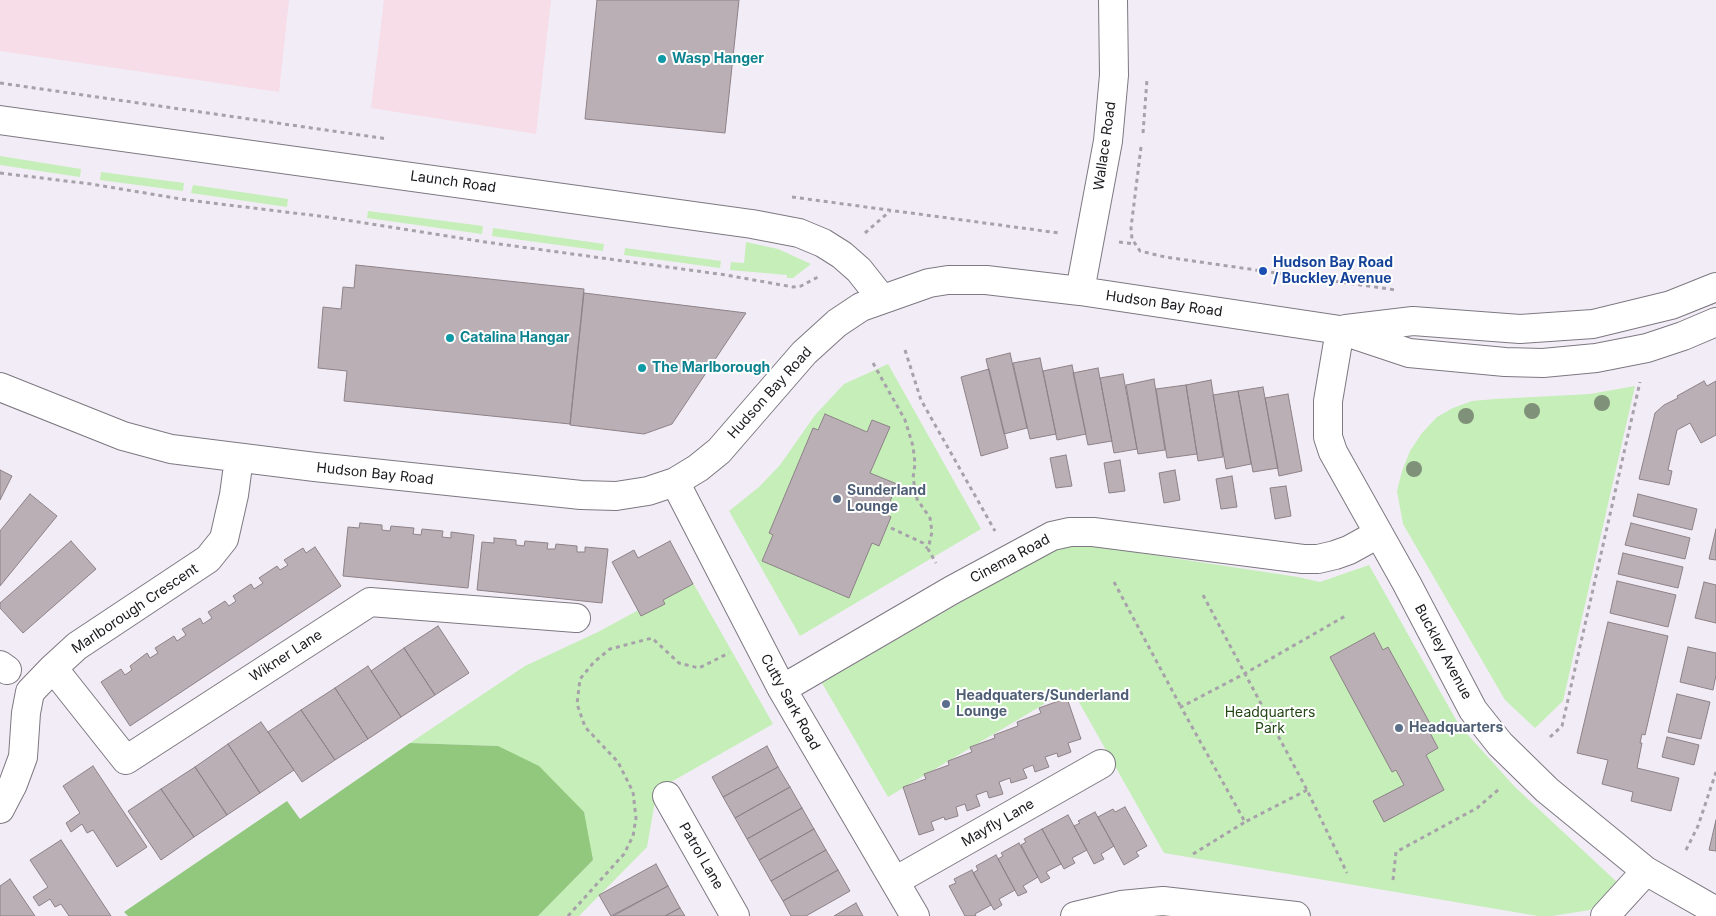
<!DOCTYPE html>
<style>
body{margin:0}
canvas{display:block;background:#f2ecf6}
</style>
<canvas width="1716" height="916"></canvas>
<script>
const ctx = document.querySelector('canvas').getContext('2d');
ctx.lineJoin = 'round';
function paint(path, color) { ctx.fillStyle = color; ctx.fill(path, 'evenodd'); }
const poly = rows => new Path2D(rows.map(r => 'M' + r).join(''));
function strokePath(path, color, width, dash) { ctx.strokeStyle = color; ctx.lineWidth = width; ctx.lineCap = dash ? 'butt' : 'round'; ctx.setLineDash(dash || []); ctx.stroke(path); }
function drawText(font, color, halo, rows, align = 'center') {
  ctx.font = font + ' Inter,sans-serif'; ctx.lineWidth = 4; ctx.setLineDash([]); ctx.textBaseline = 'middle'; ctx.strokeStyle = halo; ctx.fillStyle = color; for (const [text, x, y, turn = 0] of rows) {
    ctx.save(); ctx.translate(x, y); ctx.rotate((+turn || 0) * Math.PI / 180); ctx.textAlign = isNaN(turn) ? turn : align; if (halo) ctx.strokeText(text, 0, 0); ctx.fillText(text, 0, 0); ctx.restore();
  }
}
const industrial = poly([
 [0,0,289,0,279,92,0,51],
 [384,0,551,0,536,134,371,108]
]);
const green = poly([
 [0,156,81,169,80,177,0,165],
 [101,172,184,183,183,191,100,180],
 [193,185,288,199,287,207,191,193],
 [368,211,483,226,482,234,367,218],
 [493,228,604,244,603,251,492,236],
 [746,242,778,249,811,264,793,278,787,278,787,275,730,270,731,262,744,263],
 [625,248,721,261,720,268,624,255],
 [888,364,981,529,800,636,729,511,759,487,780,465,815,415,844,384],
 [1635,386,1563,701,1535,728,1505,700,1403,524,1397,491,1402,471,1410,451,1422,433,1437,417,1453,408,1472,401,1495,399,1590,394],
 [1081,544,1298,577,1320,582,1369,565,1459,725,1515,787,1618,883,1590,910,1552,916,1538,916,1164,853,1071,688,888,797,822,683,1018,569,1061,546],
 [692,581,773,724,657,790,647,847,579,916,538,916,593,860,498,746,410,743,525,666,598,632]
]);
const forest = poly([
 [410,743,498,746,539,766,584,812,593,860,538,916,128,916,124,912,287,801,300,819]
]);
const building = poly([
 [597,0,739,0,725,133,585,119,597,0],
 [356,265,584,289,570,424,344,401,347,371,318,368,323,307,341,309,343,287,354,288,356,265],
 [584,293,746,313,672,424,644,434,570,425,584,293],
 [1010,353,1027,428,1004,434,986,359,1010,353],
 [1040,358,1056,434,1030,439,1013,363,1040,358],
 [1072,365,1086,434,1057,440,1043,371,1072,365],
 [1098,368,1112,441,1088,445,1073,373,1098,368],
 [989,369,1008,448,981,456,961,377,989,369],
 [1123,374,1137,449,1114,453,1100,378,1123,374],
 [1154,379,1165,450,1138,454,1126,385,1154,379],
 [1211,380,1223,457,1198,461,1186,385,1211,380],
 [1704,381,1707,386,1716,381,1716,435,1701,443,1690,423,1677,430,1668,470,1672,471,1669,485,1639,479,1655,413,1664,405,1678,398,1677,396,1704,381],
 [1186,385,1197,454,1167,458,1156,389,1186,385],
 [1263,387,1278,468,1253,472,1238,391,1263,387],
 [1238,391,1251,464,1226,469,1213,395,1238,391],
 [1288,394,1302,471,1279,476,1265,398,1288,394],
 [825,414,867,432,872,420,890,427,870,473,897,484,885,514,891,517,879,546,872,543,849,598,762,561,773,535,769,533,813,428,818,430,825,414],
 [1066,455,1072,486,1056,488,1050,458,1066,455],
 [1120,460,1125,491,1109,493,1104,463,1120,460],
 [0,470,12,476,0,500,0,470],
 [1175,470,1180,500,1164,503,1159,473,1175,470],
 [1232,476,1237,507,1221,509,1216,479,1232,476],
 [1286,486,1291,516,1275,519,1270,488,1286,486],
 [30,494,57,516,0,586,0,531,30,494],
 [1638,494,1697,509,1692,530,1633,516,1638,494],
 [360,523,382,525,382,530,390,531,391,526,414,528,413,534,421,535,422,529,443,531,442,537,451,538,451,532,474,535,468,588,343,576,348,527,359,528,360,523],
 [1631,523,1690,538,1685,559,1625,545,1631,523],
 [1716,529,1716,560,1709,559,1716,529],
 [494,538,516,540,516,545,524,546,525,541,548,543,547,549,555,549,556,544,577,546,577,552,585,552,585,547,608,549,602,603,477,590,482,542,494,543,494,538],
 [71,541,96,569,23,633,0,608,0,603,71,541],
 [670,541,693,584,663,600,665,604,641,616,612,562,634,550,638,558,670,541],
 [315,547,341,586,130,726,101,682,121,669,125,675,132,670,130,666,147,653,150,658,158,653,155,648,174,636,177,641,186,635,182,629,200,618,203,624,212,618,208,612,225,601,229,606,236,601,233,596,251,584,254,589,263,583,259,578,277,566,280,570,288,565,284,560,303,548,306,553,315,547],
 [1623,553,1683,567,1678,588,1618,574,1623,553],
 [1617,581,1676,595,1668,627,1610,613,1617,581],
 [1704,582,1716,585,1716,623,1695,618,1704,582],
 [1608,622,1668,636,1645,735,1642,734,1640,743,1642,743,1637,768,1679,778,1671,811,1631,801,1633,792,1602,784,1608,760,1577,753,1608,622],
 [438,626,469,673,435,695,404,648,438,626],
 [1374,633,1383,650,1388,647,1432,727,1428,729,1438,748,1426,755,1444,790,1384,822,1373,801,1404,785,1396,770,1392,772,1330,657,1374,633],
 [1688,647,1716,653,1716,675,1713,690,1680,682,1688,647],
 [404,648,435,695,401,717,371,671,404,648],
 [368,666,401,717,368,739,335,688,368,666],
 [335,688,368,739,335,760,301,710,335,688],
 [1677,694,1710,702,1701,739,1668,732,1677,694],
 [1067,698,1081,739,1068,743,1071,752,1058,757,1057,753,1045,757,1049,767,1035,772,1033,765,1023,769,1027,778,1011,783,1010,778,999,782,1003,794,989,798,987,791,976,795,980,806,967,811,965,804,956,807,958,816,945,820,944,817,931,822,934,830,919,835,903,787,926,779,924,774,949,765,948,761,972,752,970,747,995,738,994,735,1018,726,1017,722,1041,713,1039,708,1067,698],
 [301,710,335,760,302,782,268,732,301,710],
 [261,722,294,770,260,793,228,744,261,722],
 [1667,737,1699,745,1694,765,1662,757,1667,737],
 [228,744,260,793,227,815,195,767,228,744],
 [767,746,778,767,723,797,712,777,767,746],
 [93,766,147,847,117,867,93,830,87,833,82,824,71,832,66,823,80,813,63,786,93,766],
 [195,767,227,815,194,837,161,789,195,767],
 [778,767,790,787,735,818,723,797,778,767],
 [790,787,802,808,747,839,735,818,790,787],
 [161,789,194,837,161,860,128,811,161,789],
 [1125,807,1147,846,1136,852,1139,856,1124,865,1098,817,1113,809,1115,812,1125,807],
 [802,808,814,829,759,860,747,839,802,808],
 [1095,812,1114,846,1101,854,1104,859,1094,864,1074,826,1080,823,1078,821,1095,812],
 [1068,815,1087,850,1072,858,1075,863,1064,869,1042,829,1068,815],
 [1716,820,1716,851,1709,850,1716,820],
 [814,829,826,850,771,881,759,860,814,829],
 [1042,829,1061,864,1046,872,1050,878,1041,883,1021,845,1026,842,1024,839,1042,829],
 [61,840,111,916,69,916,61,904,55,907,50,899,39,906,33,897,48,887,30,860,61,840],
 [1019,843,1038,877,1023,886,1027,892,1018,896,998,859,1003,856,1001,853,1019,843],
 [826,850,838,870,783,901,771,881,826,850],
 [996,855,1015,890,999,899,1002,905,994,910,973,873,978,870,976,866,996,855],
 [656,864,668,886,611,916,599,895,656,864],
 [838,870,850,891,806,916,791,916,783,901,838,870],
 [972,870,991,905,975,914,976,916,965,916,949,886,956,883,954,879,972,870],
 [10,879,35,916,0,916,0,886,10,879],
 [668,886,680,908,665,916,613,916,668,886],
 [856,903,863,916,834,916,856,903],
 [680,908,685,916,665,916,680,908]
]);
const path = poly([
 [0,83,388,139],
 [1143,133,1147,79],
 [1141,147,1131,228,1132,239,1140,251,1165,257,1396,290],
 [0,173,91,184,187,200,327,217,485,242,726,275,793,287,801,286,818,277],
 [792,197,1059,233],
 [865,233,890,211],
 [1119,242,1136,244],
 [905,350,921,400,995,531],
 [873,363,905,420,913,446,915,464,913,478,917,499,930,518,932,532,928,549,936,563],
 [891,528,923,543,927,548],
 [1114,582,1181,707],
 [1203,595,1307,790,1347,873],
 [1550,737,1562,726,1640,382],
 [1307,790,1245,822,1181,707,1244,674,1347,615],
 [1686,850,1698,826,1716,772],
 [1193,854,1245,822],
 [1393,880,1396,852,1477,808,1498,790],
 [568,916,624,854,633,836,636,818,633,792,618,762,585,727,577,704,580,679,594,662,610,649,652,638,679,663,699,668,729,653]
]);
const minor = poly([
 [0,120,752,224,799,233,823,243,842,255,859,270,882,299],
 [1080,291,1108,141,1114,75,1113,0],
 [1346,329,1413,321,1520,329,1593,324,1671,305,1716,287],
 [1340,330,1328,401,1328,437,1333,452,1407,584,1473,710,1500,744,1547,790,1646,871,1716,911],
 [0,387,123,436,171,449,315,467,581,495,616,496,648,491,675,482,698,468,719,451,804,353,837,323,861,307,929,283,948,280,986,280,1080,291,1340,330,1409,353,1505,362,1543,363,1596,358,1647,348,1683,336,1716,322],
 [675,482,782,689,915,916],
 [0,665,7,670],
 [53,668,126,760,370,602,576,618],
 [782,689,952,590,1052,536,1070,532,1093,532,1303,559,1318,559,1335,555,1349,550,1378,534],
 [667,796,735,916],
 [0,809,13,784,23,757,26,713,30,692,53,668,77,646,208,559,224,539,234,495,239,458],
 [895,881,1101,764],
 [1075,916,1121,905,1163,901,1296,916],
 [1605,916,1646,871]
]);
const trees = [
 [1602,403],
 [1532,411],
 [1466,416],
 [1414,469]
];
const markers = [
 [662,59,5,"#0f9aa8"],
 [1263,271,5,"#1a4fb4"],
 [450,338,5,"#0f9aa8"],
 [642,368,5,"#0f9aa8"],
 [837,499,5,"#5c6f8a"],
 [946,704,5,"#5c6f8a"],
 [1399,728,5,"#5c6f8a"]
];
const cultureNames = [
 ["Wasp Hanger",672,59],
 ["Catalina Hangar",460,338],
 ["The Marlborough",652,368]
];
const streetNames = [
 ["Wallace Road",1105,146,-82],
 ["Launch Road",453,182,8],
 ["Hudson Bay Road",1164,304,8],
 ["Hudson Bay Road",770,393,-48],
 ["Hudson Bay Road",375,474,6],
 ["Cinema Road",1010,559,-28],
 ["Marlborough Crescent",135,609,-34],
 ["Buckley Avenue",1443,652,62],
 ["Wikner Lane",286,656,-33],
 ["Cutty Sark Road",790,702,61],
 ["Mayfly Lane",998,823,-30],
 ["Patrol Lane",701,856,60]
];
const transitNames = [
 ["Hudson Bay Road",1273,263],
 ["/ Buckley Avenue",1273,279]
];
const serviceNames = [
 ["Sunderland",847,491],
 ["Lounge",847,507],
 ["Headquaters/Sunderland",956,696],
 ["Lounge",956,712],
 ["Headquarters",1409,728]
];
const parkNames = [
 ["Headquarters",1270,713],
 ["Park",1270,729]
];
paint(industrial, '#f6dde7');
paint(green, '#c6eeb9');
paint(forest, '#91c87e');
paint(building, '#baafb4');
strokePath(building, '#8d8287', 1);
strokePath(minor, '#7d7881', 30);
strokePath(path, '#a7a2aa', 3, [4, 4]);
strokePath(minor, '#fff', 28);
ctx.fillStyle = '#80917a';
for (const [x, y] of trees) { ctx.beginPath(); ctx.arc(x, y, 8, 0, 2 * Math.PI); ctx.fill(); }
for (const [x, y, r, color] of markers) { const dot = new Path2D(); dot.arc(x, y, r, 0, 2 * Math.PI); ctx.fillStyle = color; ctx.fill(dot); strokePath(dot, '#fff', 2); }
drawText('bold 14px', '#0d838f', '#fff', cultureNames, 'left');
drawText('14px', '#1b191d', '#fff', streetNames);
drawText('bold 14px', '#164399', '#fff', transitNames, 'left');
drawText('bold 14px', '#4e5e75', '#fff', serviceNames, 'left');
drawText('14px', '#224614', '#fff', parkNames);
</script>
